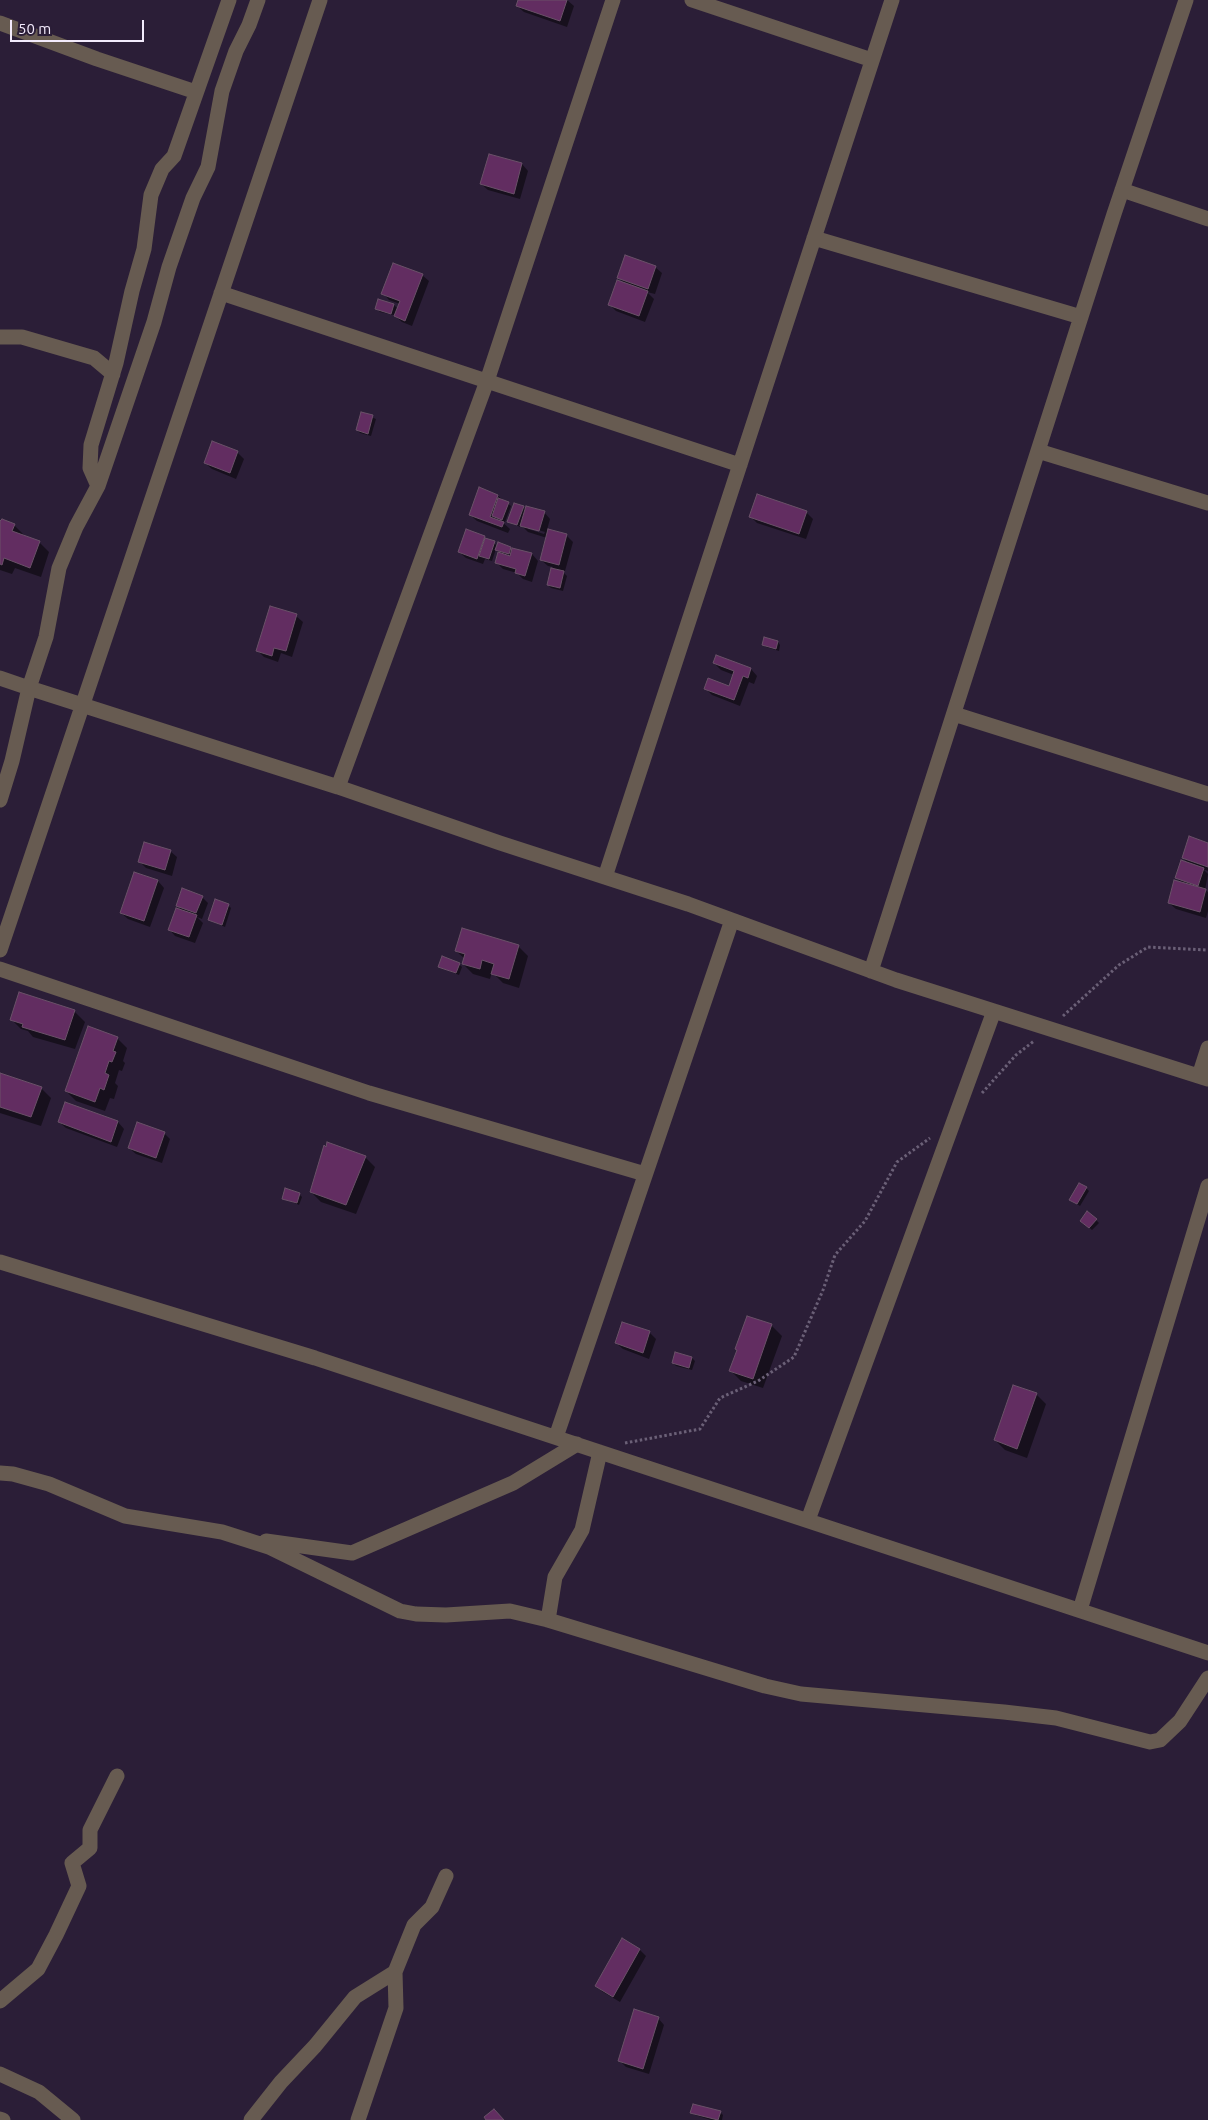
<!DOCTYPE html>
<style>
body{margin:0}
#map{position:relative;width:1208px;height:2120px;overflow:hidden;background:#2b1e37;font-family:Ubuntu,sans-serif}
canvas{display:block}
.scale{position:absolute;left:10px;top:20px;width:134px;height:22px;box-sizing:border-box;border:2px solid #f3ebfc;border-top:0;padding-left:6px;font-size:15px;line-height:18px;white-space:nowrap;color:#f3ebfc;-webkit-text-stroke:4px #2b1e37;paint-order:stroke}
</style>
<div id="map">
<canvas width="1208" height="2120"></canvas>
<div class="scale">50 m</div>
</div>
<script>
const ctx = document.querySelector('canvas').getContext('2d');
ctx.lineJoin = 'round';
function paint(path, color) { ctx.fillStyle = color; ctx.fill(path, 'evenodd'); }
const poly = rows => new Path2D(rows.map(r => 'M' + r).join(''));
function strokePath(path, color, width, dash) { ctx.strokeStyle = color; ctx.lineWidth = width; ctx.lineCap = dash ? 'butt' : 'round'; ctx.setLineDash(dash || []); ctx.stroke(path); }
const shadow = poly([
 [519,0,567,0,574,6,567,27,524,12,517,6],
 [490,155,522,164,528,171,520,199,488,190,481,184],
 [655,267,662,273,655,294,647,292,654,299,645,322,616,311,609,304,625,284,619,278],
 [422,275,429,281,412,326,402,322,394,315,380,312,377,309,379,301,394,305,398,309,400,304,389,300,383,293],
 [362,413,376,419,371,436,360,433,357,430],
 [237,452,244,459,236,479,212,469,205,463],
 [480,489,498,496,511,506,505,522,500,520,510,529,508,533,477,521,470,515],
 [523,507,526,510,544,512,550,519,547,530,566,535,573,542,565,571,561,570,567,576,563,591,551,588,548,585,553,567,548,566,541,560,547,538,528,532,521,525,520,527,509,521],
 [528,527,545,532,544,534,528,529],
 [806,512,813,519,806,539,757,523,750,516],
 [0,521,14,525,24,535,24,537,39,542,49,552,41,577,15,568,12,574,0,570],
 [484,537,498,546,532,554,538,561,532,582,523,579,517,573,503,569,496,562,499,552,496,549,492,561,485,559,483,564,466,558,459,552],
 [296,616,303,622,292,657,281,653,278,662,264,657,258,651],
 [778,642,780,645,779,651,766,647,763,644],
 [714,663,751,669,757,676,754,684,749,682,740,706,712,695,705,688,729,688,734,675,721,670],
 [1208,844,1208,871,1203,869,1208,874,1205,890,1208,892,1208,911,1206,918,1176,909,1169,903,1182,883,1176,878,1189,864,1183,858],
 [170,851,177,857,172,876,146,868,139,861],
 [135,873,158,881,164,888,150,927,128,919,121,913],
 [202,897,208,903,202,919,197,917,203,923,195,943,175,936,169,929,183,912,177,905],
 [228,905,231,908,225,927,209,920],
 [518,946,528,956,519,988,503,983,492,972,490,979,473,974,463,964,465,959,456,951],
 [459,964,462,967,459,975,440,967],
 [20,993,75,1012,85,1022,75,1049,33,1037,28,1031,21,1029,11,1019],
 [117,1038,127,1048,123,1061,125,1063,122,1071,119,1070,115,1083,118,1086,114,1099,110,1098,105,1111,76,1101,66,1091],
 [0,1074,41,1088,51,1098,41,1126,0,1113],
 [66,1103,118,1122,124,1129,117,1147,66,1128,59,1122],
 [164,1133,170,1139,162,1163,136,1154,129,1148],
 [365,1157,375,1167,356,1214,321,1202,311,1192],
 [1086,1188,1089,1191,1080,1206,1071,1200],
 [299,1194,302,1197,299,1205,283,1198],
 [1096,1220,1099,1223,1092,1230,1084,1223],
 [748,1317,772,1326,782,1336,763,1388,741,1381,731,1371],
 [623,1323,650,1333,656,1339,649,1359,623,1349,616,1343],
 [676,1354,692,1358,695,1361,692,1370,676,1366,673,1363],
 [1036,1394,1046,1404,1027,1458,1005,1450,995,1440],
 [622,1940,640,1950,646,1956,620,2002,603,1992,596,1986],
 [658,2018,664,2025,649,2074,626,2067,620,2061],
 [692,2112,720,2112,723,2115,722,2120,711,2120,695,2115]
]);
const building = poly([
 [518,0,567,0,560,21,516,6,518,0],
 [489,154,522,163,514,194,480,184,489,154],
 [625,255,656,266,648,289,617,278,625,255],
 [393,263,423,274,405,321,394,316,400,301,381,294,393,263],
 [617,280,648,291,639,316,608,305,617,280],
 [378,299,394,304,391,314,375,309,378,299],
 [361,412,373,415,368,434,356,430,361,412],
 [212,441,238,451,230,473,204,463,212,441],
 [479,487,498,495,490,517,504,522,502,527,469,515,479,487],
 [757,494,807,511,799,534,749,517,757,494],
 [498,498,509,502,502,520,492,516,498,498],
 [514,503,524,506,517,525,507,522,514,503],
 [526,506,545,511,539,531,520,526,526,506],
 [2,519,15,524,12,531,40,541,30,568,4,558,2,565,0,564,0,521,2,519],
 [466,529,485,536,477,559,458,552,466,529],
 [548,529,567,534,559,565,540,560,548,529],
 [485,538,495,541,489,559,479,556,485,538],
 [498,542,511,547,509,554,495,550,498,542],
 [512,548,532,553,525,576,515,573,516,569,495,563,498,552,510,556,512,548],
 [551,568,564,571,560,588,547,585,551,568],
 [270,606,297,614,286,651,274,648,272,656,256,651,270,606],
 [764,637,778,641,776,649,762,645,764,637],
 [716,655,751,668,748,678,743,676,734,700,704,689,708,678,729,686,734,671,713,663,716,655],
 [1189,836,1208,843,1208,867,1182,858,1189,836],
 [144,842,171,850,165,870,138,862,144,842],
 [1181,860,1204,868,1198,886,1175,878,1181,860],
 [134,872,158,880,144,921,120,913,134,872],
 [1174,880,1206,889,1200,912,1168,903,1174,880],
 [182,888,203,896,196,913,176,906,182,888],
 [215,899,229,904,222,925,208,920,215,899],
 [176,908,197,915,189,937,168,930,176,908],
 [462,928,519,945,509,979,491,974,494,964,482,960,480,969,462,964,465,954,455,951,462,928],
 [442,956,460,963,456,973,438,967,442,956],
 [19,992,75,1010,65,1040,22,1027,23,1024,10,1020,19,992],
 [88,1026,118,1037,113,1051,116,1052,112,1062,109,1061,105,1073,109,1075,104,1090,100,1088,95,1102,65,1091,88,1026],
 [0,1073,42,1087,31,1117,0,1107,0,1073],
 [65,1102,118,1121,111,1142,58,1122,65,1102],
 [137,1122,165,1132,156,1158,128,1148,137,1122],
 [327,1142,366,1156,346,1205,310,1192,324,1145,326,1147,327,1142],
 [1079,1183,1087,1187,1077,1204,1069,1200,1079,1183],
 [285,1188,300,1193,297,1203,282,1199,285,1188],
 [1087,1211,1097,1219,1089,1228,1080,1221,1087,1211],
 [747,1316,772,1324,753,1379,729,1371,737,1350,735,1349,747,1316],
 [622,1322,650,1331,643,1353,615,1343,622,1322],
 [675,1352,692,1357,689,1368,672,1363,675,1352],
 [1013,1385,1037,1393,1017,1449,994,1440,1013,1385],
 [622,1938,640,1949,613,1997,595,1986,622,1938],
 [634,2009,659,2017,643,2069,618,2061,634,2009],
 [693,2104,721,2111,718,2120,690,2113,693,2104],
 [494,2109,504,2120,486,2120,484,2117,494,2109]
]);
const path = poly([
 [1063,1016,1119,965,1148,947,1208,950],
 [982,1093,1016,1055,1034,1041],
 [625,1443,700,1429,720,1398,758,1381,794,1357,823,1290,835,1255,865,1221,897,1162,930,1138]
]);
const minor = poly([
 [692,0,872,60],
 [0,23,97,59,196,92],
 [1122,190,1208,219],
 [814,238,1081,317],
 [221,293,740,465],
 [0,337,22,337,94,358,113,374],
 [1038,451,1208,503],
 [98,486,154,322,169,267,193,198,208,167,222,91,236,51,249,25,258,0],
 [0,678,29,688,46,637,59,568,76,527,98,486,90,468,91,445,116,363,132,291,144,249,151,195,162,169,174,156,229,0],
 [954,714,1208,794],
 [338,787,487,381,613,0],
 [0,800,12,761,29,688,338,787,500,843,688,904,896,980,1208,1079],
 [605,877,892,0],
 [0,950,320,0],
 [0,969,369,1093,645,1174],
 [871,971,1114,214,1186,0],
 [1199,1076,1208,1048],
 [0,1262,315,1358,1208,1653],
 [556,1437,732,920],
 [0,1473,13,1474,49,1484,125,1516,222,1532,269,1547,400,1611,416,1614,446,1615,510,1611,548,1620,765,1686,801,1694,1004,1712,1056,1718,1150,1742,1160,1740,1180,1721,1208,1678],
 [808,1520,994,1011],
 [266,1541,352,1553,513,1483,577,1444],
 [1080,1610,1208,1186],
 [548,1620,555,1577,582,1530,600,1452],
 [0,2001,38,1969,56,1935,79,1886,72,1863,90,1848,90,1830,117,1776],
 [0,2074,39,2092,73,2120],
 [0,2119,3,2120],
 [251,2120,281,2082,315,2046,355,1997,395,1972,414,1925,432,1907,446,1876],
 [358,2120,396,2008,395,1972]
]);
paint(shadow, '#0007');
paint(building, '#622d61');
strokePath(building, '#6a5168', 1);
strokePath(path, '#6b6077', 3, [2.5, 2.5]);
strokePath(minor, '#675b51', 15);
</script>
